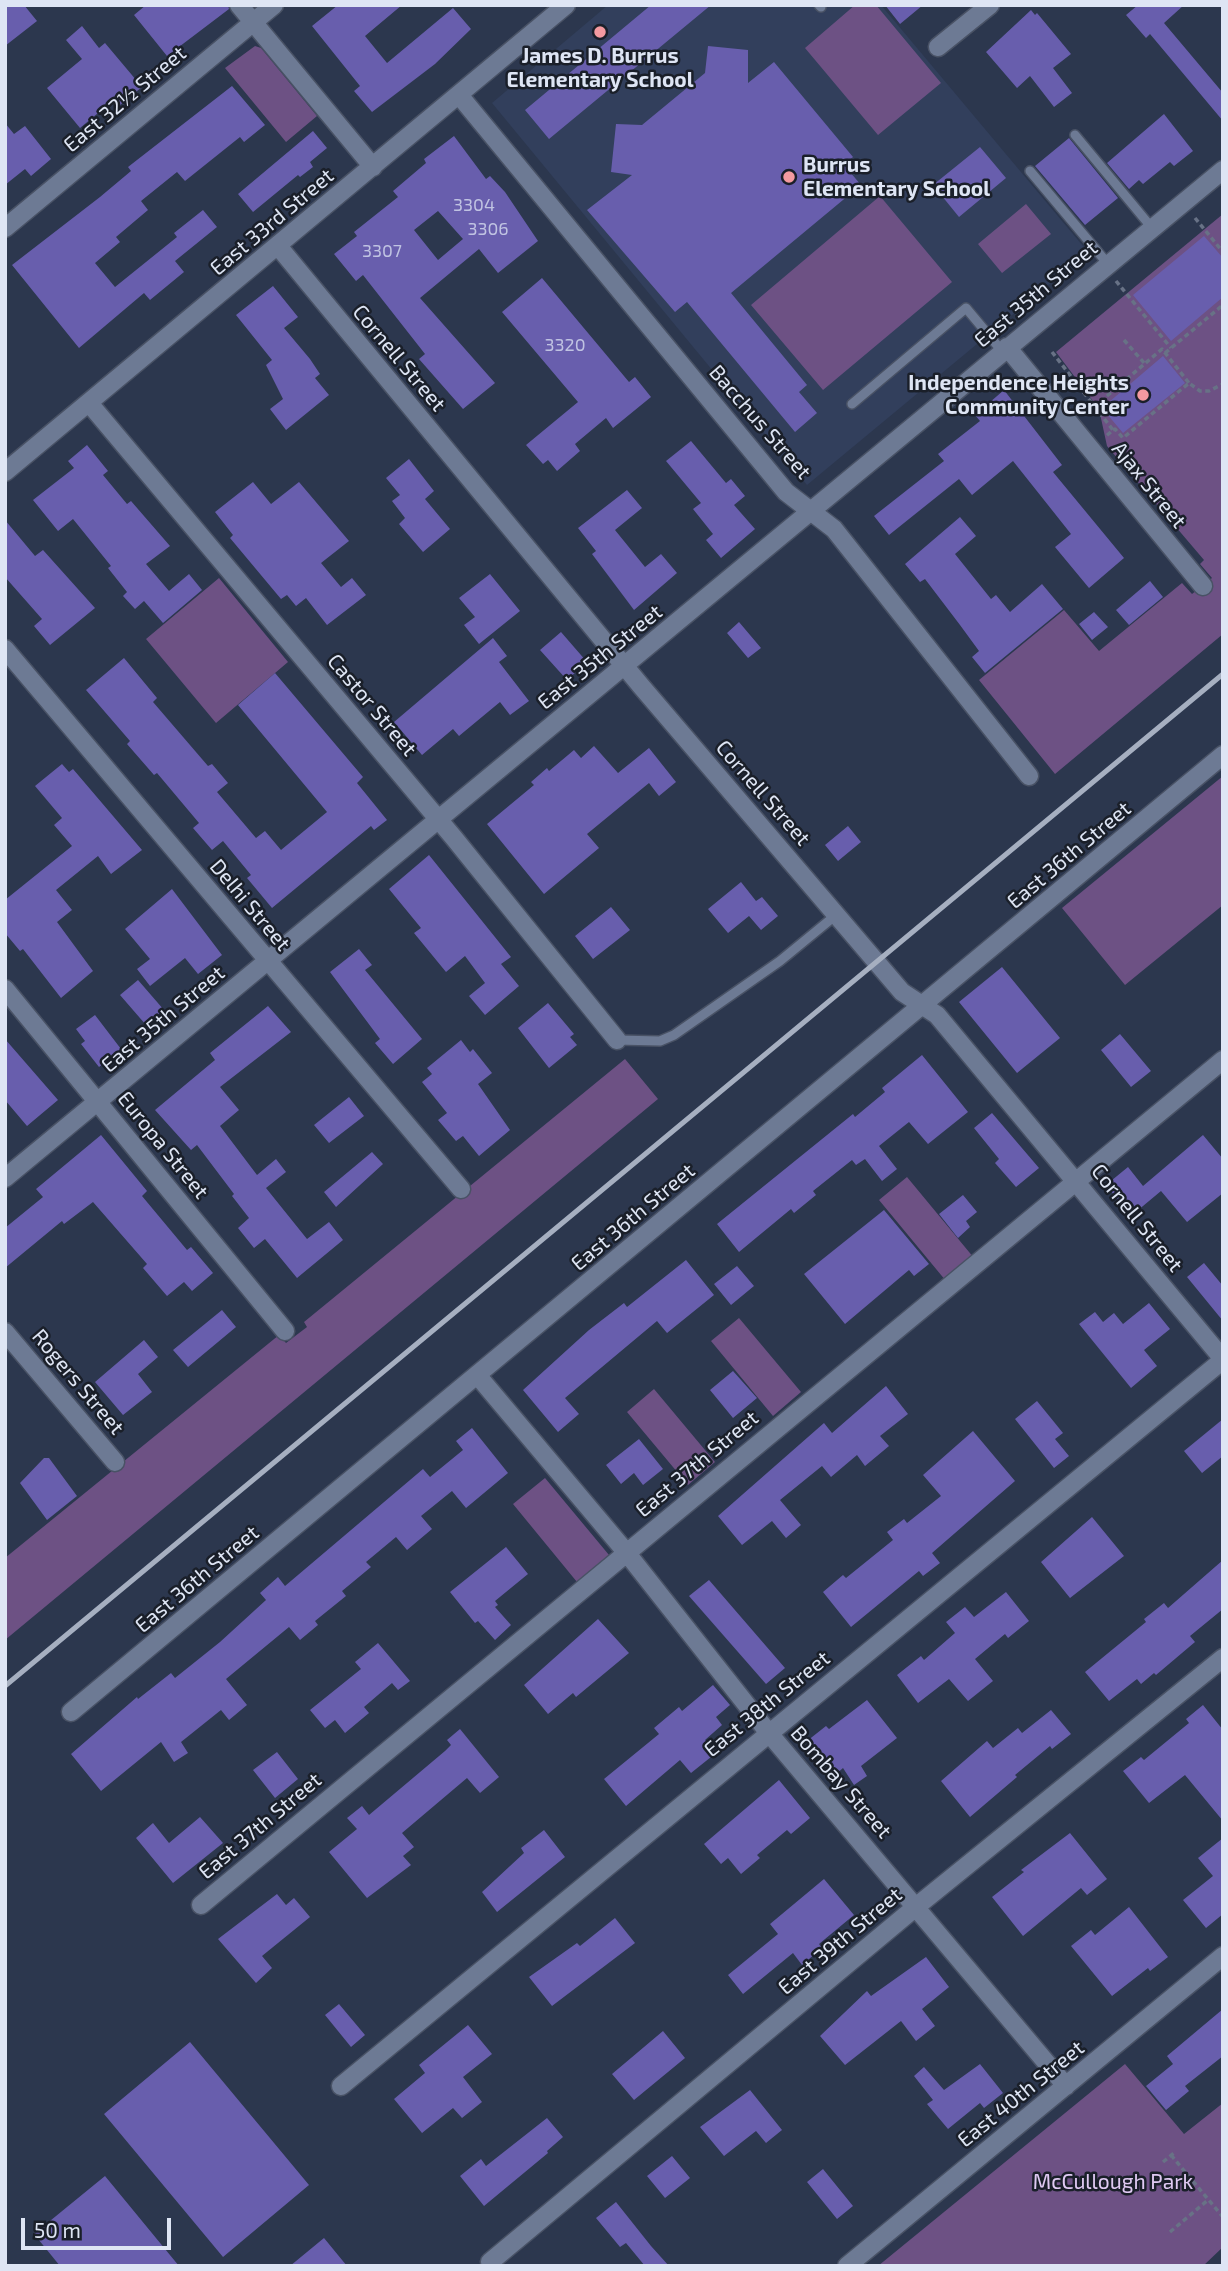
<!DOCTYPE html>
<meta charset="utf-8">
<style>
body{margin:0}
#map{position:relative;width:1228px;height:2271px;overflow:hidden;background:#2c374e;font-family:"Exo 2",sans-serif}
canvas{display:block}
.frame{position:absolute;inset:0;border:7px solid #dee5f4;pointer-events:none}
.scale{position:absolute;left:21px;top:2218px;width:150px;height:32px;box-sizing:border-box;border:4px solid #dee5f4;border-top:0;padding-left:9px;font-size:21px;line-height:24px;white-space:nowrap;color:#dee5f4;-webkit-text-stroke:5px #1a1f29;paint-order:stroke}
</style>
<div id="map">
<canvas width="1228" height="2271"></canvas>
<div class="frame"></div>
<div class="scale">50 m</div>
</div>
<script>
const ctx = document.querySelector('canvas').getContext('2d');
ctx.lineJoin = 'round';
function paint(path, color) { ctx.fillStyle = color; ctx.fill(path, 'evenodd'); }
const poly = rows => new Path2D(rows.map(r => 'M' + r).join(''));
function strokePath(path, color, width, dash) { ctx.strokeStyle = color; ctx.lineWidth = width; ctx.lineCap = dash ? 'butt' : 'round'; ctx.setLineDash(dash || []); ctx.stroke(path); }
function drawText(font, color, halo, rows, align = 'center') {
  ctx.font = font + ' "Exo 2",sans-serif'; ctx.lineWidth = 5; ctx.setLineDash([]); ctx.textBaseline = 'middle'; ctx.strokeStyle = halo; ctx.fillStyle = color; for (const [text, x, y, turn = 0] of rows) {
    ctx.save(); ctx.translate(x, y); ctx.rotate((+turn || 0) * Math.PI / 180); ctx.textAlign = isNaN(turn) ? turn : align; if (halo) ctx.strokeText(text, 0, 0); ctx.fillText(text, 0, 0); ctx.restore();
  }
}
const built = poly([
 [608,5,881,5,1088,252,807,485,492,103]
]);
const green = poly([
 [855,5,876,5,941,83,878,135,805,48],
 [255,46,261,48,317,116,286,142,225,68],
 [880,196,952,282,823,390,751,305],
 [1026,204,1051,234,1002,273,978,244],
 [1223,214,1223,634,1055,774,979,680,1064,610,1099,651,1182,583,1192,594,1212,578,1200,564,1204,560,1107,446,1099,409,1056,352],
 [219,578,288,662,216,723,146,639],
 [1223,776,1223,905,1125,985,1062,908],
 [625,1059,658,1099,5,1640,5,1558,279,1335,286,1343,307,1327,304,1322],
 [907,1177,974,1258,946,1281,879,1200],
 [739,1318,801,1392,773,1416,711,1341],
 [654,1389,715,1462,688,1485,627,1412],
 [545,1478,609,1555,577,1582,513,1504],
 [1125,2064,1184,2134,1223,2103,1223,2247,1203,2266,878,2266]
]);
const building = poly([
 [5,5,24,5,37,21,5,46],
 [146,5,228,5,229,9,167,56,134,15],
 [338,5,402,5,365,36,387,63,453,8,471,29,435,64,372,112,354,91,360,86,312,26],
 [651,5,711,5,549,139,525,110],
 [885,5,923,5,900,24],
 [1138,5,1184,5,1164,23,1223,93,1223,121,1150,34,1146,38,1126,15],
 [1031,10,1035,15,1037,13,1071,54,1053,68,1072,93,1054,107,1030,76,1017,88,986,52],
 [82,26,99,48,105,43,142,87,120,105,115,99,80,128,47,88,82,59,66,40],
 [708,46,748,50,748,83,774,62,853,157,844,165,861,185,731,293,807,385,799,392,817,413,795,432,687,302,675,312,587,210,632,175,611,172,616,124,642,125,705,73],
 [232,86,265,125,244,142,240,137,185,181,177,172,141,201,148,210,116,237,120,242,95,263,115,287,177,237,174,233,203,210,217,227,175,261,184,272,150,300,144,293,79,348,12,265,100,197,131,171,128,167],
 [1164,114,1193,151,1174,166,1170,162,1143,184,1139,180,1129,189,1107,163],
 [5,123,14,134,25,126,51,159,31,176,25,169,5,185],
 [313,131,327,148,310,162,313,167,300,177,298,175,253,212,238,194],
 [454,136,486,179,490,176,505,192,538,241,498,273,479,249,420,298,495,383,463,409,419,359,425,354,363,275,356,281,334,254,357,236,354,232,398,197,393,191,426,163,424,159],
 [438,211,463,239,438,260,414,230],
 [1069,138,1118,198,1085,225,1035,166],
 [980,147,1006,178,959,217,933,185],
 [1204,236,1223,258,1223,297,1171,341,1133,295],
 [542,278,629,382,635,377,651,397,613,428,606,418,575,444,580,451,557,471,548,460,543,464,526,445,578,402,502,312],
 [273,286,298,317,284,328,310,359,320,374,315,378,329,395,286,430,270,409,283,399,266,365,272,360,236,315],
 [1163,356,1185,383,1123,433,1102,408],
 [1004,390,1062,465,1053,472,1124,558,1089,588,1055,547,1071,534,1013,461,972,495,959,479,889,535,874,516,944,461,938,454,980,421,975,415],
 [691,441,726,483,731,479,745,496,734,505,755,529,721,558,706,540,713,534,693,509,701,503,666,461],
 [87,445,108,471,103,475,127,504,131,501,170,546,146,564,169,591,189,574,202,590,163,623,144,601,135,609,123,596,127,592,108,568,111,566,73,519,58,531,33,500,74,468,68,461],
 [409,459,434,491,425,499,450,529,423,552,399,524,405,518,392,501,400,495,386,478],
 [253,482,271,504,299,482,349,541,321,563,341,587,352,578,366,595,327,625,306,598,296,606,287,595,281,599,230,538,233,535,215,512],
 [627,490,642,508,615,530,645,567,661,554,677,573,634,610,592,554,596,551,578,528],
 [960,517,976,536,955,554,991,599,996,595,1010,612,1042,584,1063,609,985,673,972,657,979,651,960,625,925,579,920,582,905,564],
 [5,520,35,556,43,550,95,608,50,645,34,626,42,619,5,577],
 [490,574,520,611,479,644,464,625,475,617,459,598],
 [1150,581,1163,597,1129,625,1116,610],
 [1094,612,1108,627,1092,640,1079,624],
 [739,622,761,648,748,658,727,633],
 [561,632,587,662,567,680,540,650],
 [493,638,507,656,499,662,529,701,510,715,500,702,459,736,453,729,422,755,394,722],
 [124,658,157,698,153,702,208,766,212,764,228,783,217,792,256,838,265,831,281,850,327,812,238,705,275,673,363,777,357,783,387,820,374,830,371,826,272,908,247,878,251,875,223,841,212,850,193,828,199,823,157,773,154,775,127,744,130,741,86,690],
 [594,746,618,773,649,748,676,782,659,796,649,783,587,834,599,848,544,894,487,824,534,785,531,782,547,768,549,771,574,750,581,758],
 [62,764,69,772,73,769,142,850,111,874,98,856,56,890,72,910,57,922,93,971,61,998,23,949,20,951,5,933,5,900,72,846,54,825,62,818,35,786],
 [848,826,861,842,838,861,825,845],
 [429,855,511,957,501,964,519,986,485,1015,469,996,485,983,465,956,446,972,414,933,421,928,389,889],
 [741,882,756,901,762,897,778,916,761,930,749,916,728,933,708,909],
 [172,889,222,955,198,974,185,958,150,986,137,969,150,959,125,929],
 [611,907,630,930,593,959,575,936],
 [359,949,372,965,365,970,422,1039,393,1064,375,1043,380,1039,330,972],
 [1002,967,1060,1038,1017,1073,959,1002],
 [138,980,164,1010,146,1025,120,995],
 [548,1003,574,1034,570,1037,577,1045,549,1068,518,1028],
 [268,1006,291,1032,220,1087,239,1110,220,1126,257,1175,276,1159,286,1172,266,1188,307,1239,329,1222,343,1240,297,1278,265,1239,254,1248,238,1228,249,1218,232,1196,234,1194,197,1145,191,1150,155,1110,215,1060,210,1053],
 [95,1015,121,1049,99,1067,81,1044,85,1041,76,1029],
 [1120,1034,1151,1071,1131,1087,1101,1050],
 [5,1039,58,1100,27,1126,5,1100],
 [461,1040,470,1052,473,1049,492,1073,478,1084,510,1130,479,1156,463,1136,456,1141,438,1120,447,1113,422,1082,432,1074,427,1068],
 [922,1055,968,1112,928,1144,909,1122,879,1146,897,1169,882,1181,865,1159,856,1165,852,1160,813,1191,816,1195,794,1213,791,1209,739,1252,717,1224,853,1114,855,1117,885,1092,882,1088],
 [349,1097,364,1116,329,1143,314,1125],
 [992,1113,1039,1168,1016,1187,995,1163,999,1159,974,1128],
 [101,1135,147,1191,142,1196,187,1250,191,1247,213,1273,192,1291,184,1282,167,1296,143,1268,147,1264,93,1202,64,1224,62,1221,5,1268,5,1228,43,1197,36,1189],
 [1203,1135,1223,1159,1223,1193,1187,1222,1161,1191,1131,1216,1106,1185,1128,1167,1143,1186],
 [372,1152,383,1164,336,1207,324,1192],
 [963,1195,977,1212,966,1221,970,1227,958,1238,939,1214],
 [884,1210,929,1264,914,1276,909,1270,845,1324,804,1274],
 [686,1260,714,1295,667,1333,657,1321,565,1398,579,1414,558,1432,523,1390,589,1330,624,1303,627,1307],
 [1204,1263,1223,1286,1223,1321,1187,1277],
 [737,1266,754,1286,731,1305,714,1284],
 [1149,1303,1170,1329,1144,1350,1157,1366,1131,1388,1079,1324,1095,1312,1103,1322,1114,1313,1123,1324],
 [222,1310,236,1327,188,1367,173,1350],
 [144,1340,158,1357,138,1374,152,1392,123,1415,95,1382],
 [733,1371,757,1398,733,1418,710,1390],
 [886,1386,908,1414,880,1436,889,1446,865,1466,857,1455,831,1477,822,1466,780,1500,801,1525,786,1538,772,1521,742,1545,718,1516,824,1423,832,1433],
 [1037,1401,1063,1433,1055,1439,1069,1456,1054,1468,1015,1419],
 [1223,1419,1223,1456,1202,1473,1184,1451],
 [472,1428,508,1473,466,1508,452,1491,421,1516,432,1529,407,1550,396,1537,366,1562,371,1567,342,1591,346,1596,315,1621,318,1625,300,1640,289,1627,226,1679,247,1705,229,1720,221,1710,181,1742,188,1753,174,1762,161,1742,101,1791,71,1754,137,1697,138,1699,171,1673,175,1678,220,1642,266,1600,260,1593,278,1577,285,1586,423,1469,430,1477,463,1450,456,1441],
 [973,1431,1015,1481,932,1553,940,1563,923,1576,919,1571,851,1627,823,1592,843,1575,846,1578,893,1540,887,1532,904,1519,907,1523,941,1496,923,1475],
 [639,1439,663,1469,643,1485,634,1473,621,1484,606,1465],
 [44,1458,49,1458,77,1496,47,1520,20,1483],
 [1092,1517,1124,1556,1070,1598,1041,1562],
 [506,1547,528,1574,495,1601,498,1605,495,1607,511,1625,495,1640,478,1621,475,1623,450,1592],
 [1223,1560,1223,1609,1190,1636,1195,1642,1156,1675,1154,1673,1141,1684,1137,1679,1109,1701,1085,1672,1146,1622,1144,1619,1164,1603,1168,1608],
 [709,1580,785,1668,766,1684,689,1596],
 [1006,1592,1029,1621,1008,1638,1005,1634,975,1659,993,1681,968,1701,949,1679,918,1703,897,1675,921,1656,924,1660,955,1633,946,1622,965,1607,974,1617],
 [598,1619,629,1653,576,1697,573,1693,548,1714,524,1685],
 [378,1643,410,1681,398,1690,392,1683,364,1707,369,1713,345,1733,335,1720,325,1728,310,1710,361,1669,355,1662],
 [713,1685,730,1705,716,1717,722,1725,705,1740,716,1753,691,1773,680,1760,626,1806,604,1779,659,1734,654,1728,679,1707,682,1711],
 [867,1700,897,1738,861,1766,867,1776,854,1785,843,1768,835,1775,807,1741,826,1726,829,1729],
 [1203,1705,1223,1730,1223,1821,1185,1775,1149,1803,1123,1771,1141,1757,1144,1760,1189,1723,1186,1719],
 [1051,1710,1071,1734,1052,1749,1050,1746,1015,1775,1017,1777,970,1817,941,1781,987,1741,993,1748,1018,1728,1022,1733],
 [460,1729,499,1777,480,1793,467,1778,402,1833,414,1847,403,1856,411,1865,367,1898,329,1852,357,1829,347,1818,362,1806,369,1815,445,1751,451,1745,447,1740],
 [277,1752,298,1779,275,1798,253,1770],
 [779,1780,810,1818,791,1834,787,1830,757,1855,760,1858,741,1874,728,1858,721,1864,704,1844],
 [200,1817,223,1843,173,1883,136,1838,153,1823,169,1843],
 [544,1830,565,1857,497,1912,482,1892,524,1853,521,1848],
 [1070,1833,1107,1879,1087,1895,1081,1888,1023,1936,992,1897,1024,1872,1021,1870],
 [1223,1838,1223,1914,1206,1928,1183,1900,1213,1876,1198,1858],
 [824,1879,854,1915,819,1944,822,1948,802,1965,793,1953,743,1994,728,1975,778,1934,770,1924],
 [277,1894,286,1905,294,1898,310,1917,262,1956,272,1968,256,1983,218,1939],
 [1129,1907,1168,1957,1150,1971,1148,1968,1112,1996,1071,1946,1091,1930,1095,1935],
 [615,1918,635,1943,552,2006,529,1977,577,1943,580,1946],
 [926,1957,949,1987,922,2009,935,2026,916,2041,901,2021,845,2065,820,2036,867,1991,871,1996],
 [339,2004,365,2035,351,2047,325,2015],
 [1223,2009,1223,2056,1185,2086,1189,2091,1166,2110,1146,2086,1173,2064,1167,2056],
 [468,2025,492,2054,463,2077,482,2102,462,2118,453,2108,422,2133,394,2099,425,2073,419,2065],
 [663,2031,685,2058,634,2100,612,2074],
 [190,2042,309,2185,223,2257,104,2114],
 [980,2064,1003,2093,984,2108,980,2103,948,2129,927,2104,933,2100,914,2076,924,2067,944,2090],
 [750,2090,782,2130,766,2143,756,2131,724,2156,700,2127],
 [547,2118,563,2137,547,2151,548,2153,484,2206,460,2176,481,2159,486,2166],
 [672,2156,690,2178,665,2198,647,2176],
 [823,2169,853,2206,837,2219,807,2182],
 [105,2176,179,2266,60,2266,34,2234],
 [616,2202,651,2246,669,2266,645,2266,626,2243,620,2247,596,2218],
 [324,2238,347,2266,290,2266]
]);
const path = poly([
 [1195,218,1223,252],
 [1116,281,1171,348],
 [1124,340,1145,364],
 [1052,352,1113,430,1105,437],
 [1165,353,1223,305],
 [1094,407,1162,349,1189,383],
 [1113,430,1115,429,1123,438,1189,383,1200,391,1209,391,1223,384],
 [1171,2155,1223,2217],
 [1163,2162,1174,2153],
 [1170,2232,1208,2200]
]);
const service = poly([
 [819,5,821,7],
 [1075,135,1152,228],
 [1030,171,1108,264],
 [852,404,966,308,1002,351],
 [617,1040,660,1041,674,1035,780,961,836,915]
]);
const minor = poly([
 [239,5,373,167],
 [938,47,990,5],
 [459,95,786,492,834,529,1029,776],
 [5,228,274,5],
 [278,246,641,686,902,992,937,1015,1223,1359],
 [1007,347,1203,586],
 [89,403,454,838,617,1040],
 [5,472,566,5],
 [5,649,461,1189],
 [5,989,285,1331],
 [5,1178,1223,170],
 [5,1332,115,1462],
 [478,1376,626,1552,768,1732,1066,2086],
 [71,1712,1223,755],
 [201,1905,1223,1060],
 [341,2086,1223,1360],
 [490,2262,917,1906,1223,1658],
 [847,2266,1223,1956]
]);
const rail = poly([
 [5,1686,1223,674]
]);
const markers = [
 [600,32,7,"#f49aa0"],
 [789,177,7,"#f49aa0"],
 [1143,395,7,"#f49aa0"]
];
const numberNames = [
 ["3304",474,205],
 ["3306",488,229],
 ["3307",382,251],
 ["3320",565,345]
];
const poiNames = [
 ["James D. Burrus",600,56],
 ["Elementary School",600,80],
 ["Burrus",803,165,"left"],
 ["Elementary School",803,189,"left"],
 ["Independence Heights",1129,383,"right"],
 ["Community Center",1129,407,"right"]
];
const streetNames = [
 ["East 32½ Street",125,99,-40],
 ["East 33rd Street",272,222,-40],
 ["East 35th Street",1036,294,-40],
 ["Cornell Street",399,358,50],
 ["Bacchus Street",760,422,49],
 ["Ajax Street",1149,485,51],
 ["East 35th Street",600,657,-39],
 ["Castor Street",372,705,50],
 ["Cornell Street",763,793,49],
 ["East 36th Street",1069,855,-40],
 ["Delhi Street",250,905,50],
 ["East 35th Street",163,1019,-40],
 ["Europa Street",163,1145,51],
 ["East 36th Street",633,1217,-40],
 ["Cornell Street",1137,1218,51],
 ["Rogers Street",78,1382,50],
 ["East 37th Street",697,1464,-40],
 ["East 36th Street",197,1579,-40],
 ["East 38th Street",767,1704,-39],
 ["Bombay Street",841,1782,49],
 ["East 37th Street",260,1826,-40],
 ["East 39th Street",840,1941,-40],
 ["East 40th Street",1021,2094,-39]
];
const parkNames = [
 ["McCullough Park",1113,2182]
];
paint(built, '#323f5c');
paint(green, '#6d5184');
paint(building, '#685ead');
strokePath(service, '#495265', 12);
strokePath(minor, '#495265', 21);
strokePath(path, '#687286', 3.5, [5, 3.5]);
strokePath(service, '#6d7a94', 9);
strokePath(minor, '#6d7a94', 18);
strokePath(rail, '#a6afc0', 5);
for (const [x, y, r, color] of markers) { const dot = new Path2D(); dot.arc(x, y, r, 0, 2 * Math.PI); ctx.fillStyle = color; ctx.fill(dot); strokePath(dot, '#1a1f29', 2.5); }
drawText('18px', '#c0c3e2', null, numberNames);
drawText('bold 21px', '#dee5f4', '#1a1f29', poiNames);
drawText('21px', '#dee5f4', '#1a1f29', streetNames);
drawText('21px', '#e0caf3', '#1a1f29', parkNames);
</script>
